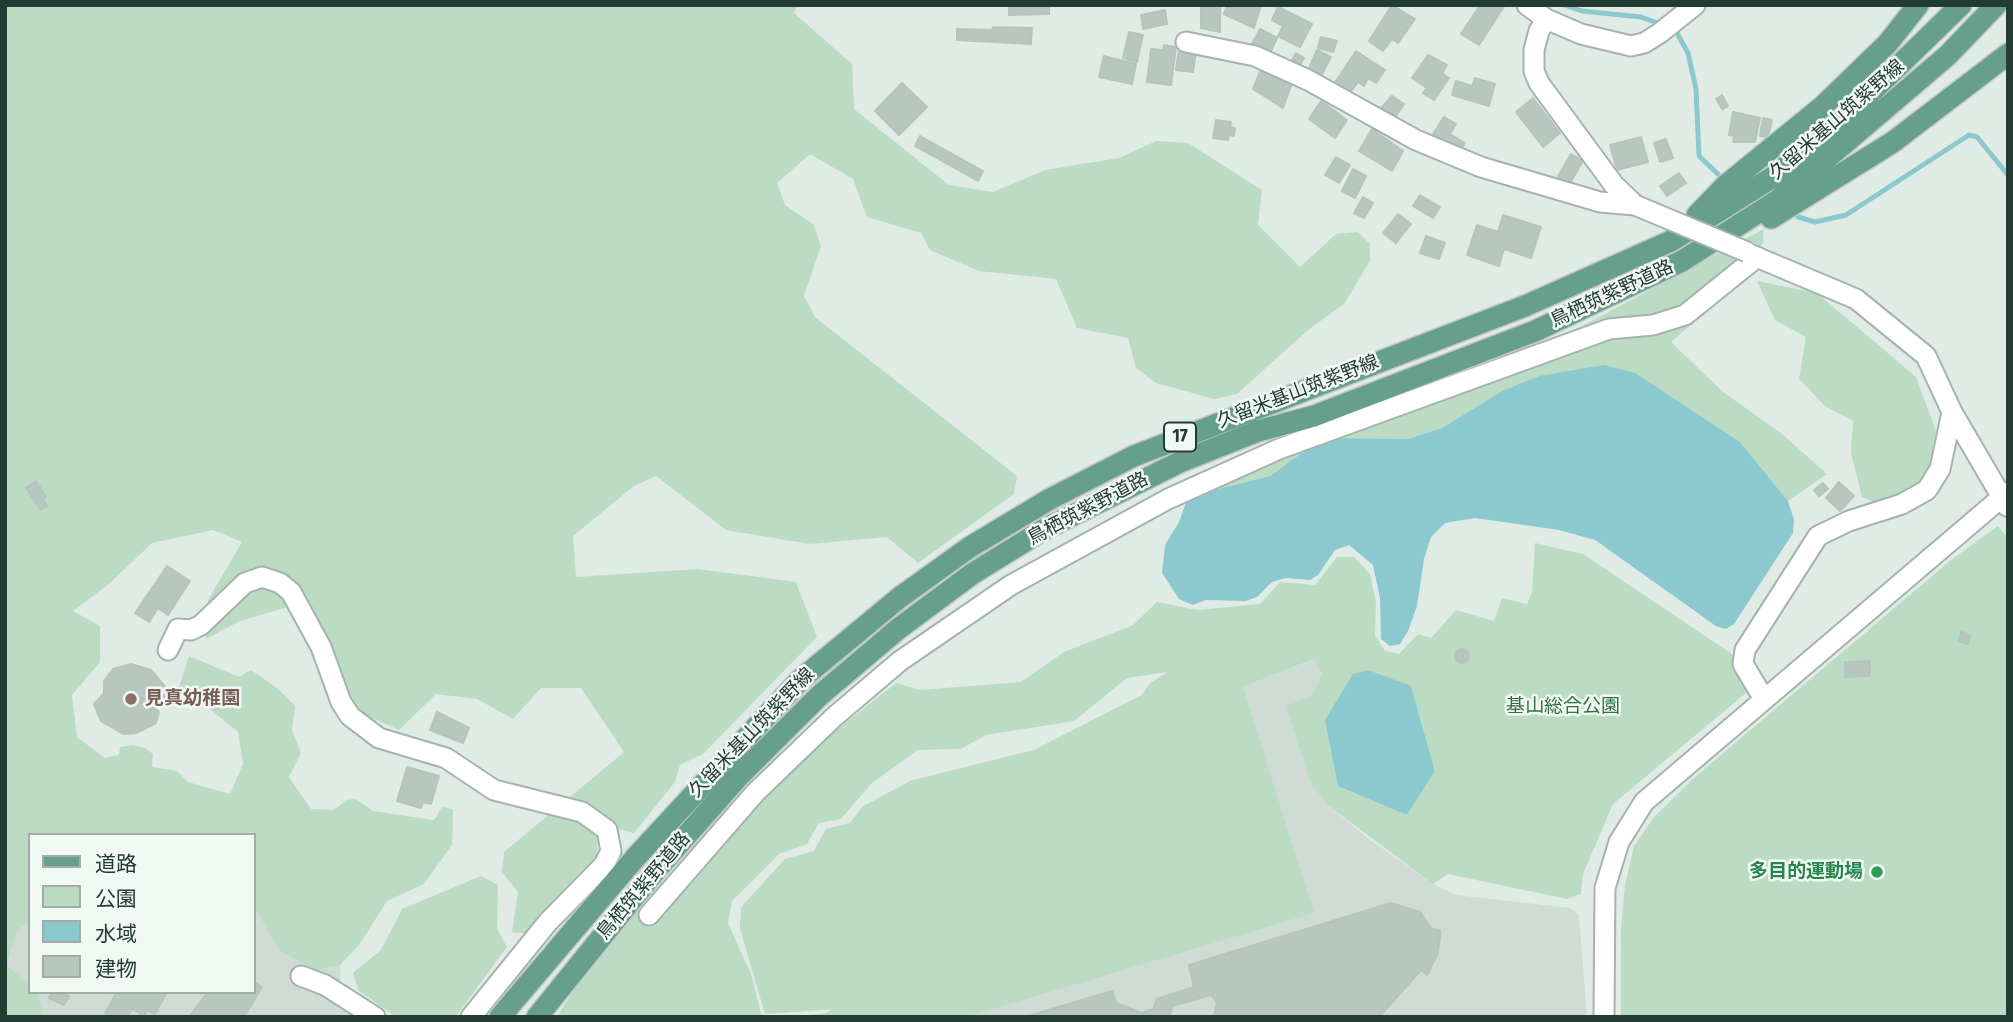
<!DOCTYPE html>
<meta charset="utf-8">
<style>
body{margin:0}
#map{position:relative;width:2013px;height:1022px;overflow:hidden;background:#e1ebe6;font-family:"Fira Sans Condensed","Noto Sans JP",sans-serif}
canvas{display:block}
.frame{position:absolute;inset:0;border:7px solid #223c33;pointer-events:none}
.legend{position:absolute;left:28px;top:833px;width:228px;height:161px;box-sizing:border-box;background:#f2f8f4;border:2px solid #9fada7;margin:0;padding:9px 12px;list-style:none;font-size:21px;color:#223c33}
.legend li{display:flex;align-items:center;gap:14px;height:35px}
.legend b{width:35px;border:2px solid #9fada7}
</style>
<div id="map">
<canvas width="2013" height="1022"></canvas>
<div class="frame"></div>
<ul class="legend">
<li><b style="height:9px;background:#679f8d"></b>道路</li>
<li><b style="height:19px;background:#bbdcc2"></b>公園</li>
<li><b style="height:19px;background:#8bc9cf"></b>水域</li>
<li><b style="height:19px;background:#b7c6bf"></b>建物</li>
</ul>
</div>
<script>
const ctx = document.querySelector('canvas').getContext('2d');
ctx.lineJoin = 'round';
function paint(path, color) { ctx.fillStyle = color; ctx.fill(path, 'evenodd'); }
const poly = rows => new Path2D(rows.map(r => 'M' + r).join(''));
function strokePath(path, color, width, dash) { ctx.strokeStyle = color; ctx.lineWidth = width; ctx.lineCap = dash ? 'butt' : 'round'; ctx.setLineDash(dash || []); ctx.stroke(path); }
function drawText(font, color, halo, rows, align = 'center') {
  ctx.font = font + ' "Fira Sans Condensed","Noto Sans JP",sans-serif'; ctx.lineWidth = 5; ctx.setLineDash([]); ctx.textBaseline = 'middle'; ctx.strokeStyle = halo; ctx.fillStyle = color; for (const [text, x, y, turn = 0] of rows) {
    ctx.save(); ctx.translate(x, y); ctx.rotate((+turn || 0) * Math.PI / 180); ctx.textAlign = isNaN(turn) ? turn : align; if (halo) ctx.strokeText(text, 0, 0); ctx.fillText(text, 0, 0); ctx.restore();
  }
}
const built = poly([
 [1315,659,1322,673,1312,697,1287,706,1310,782,1326,804,1369,839,1433,884,1456,895,1570,908,1579,916,1587,1017,856,1017,835,1009,765,1014,740,928,741,907,785,859,814,851,826,829,850,823,862,807,910,781,1034,750,1142,695,1150,683,1243,687],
 [256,905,279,950,315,971,340,965,341,997,362,1017,44,1017,38,992,254,992],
 [30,922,30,985,7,965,17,930]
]);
const green = poly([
 [5,5,797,5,794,13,852,64,854,109,949,185,993,192,1045,170,1119,158,1156,141,1188,143,1262,190,1258,225,1300,267,1336,234,1358,232,1370,244,1370,261,1344,304,1308,330,1237,394,1214,399,1156,383,1136,368,1128,338,1077,328,1056,279,979,271,930,250,921,233,867,217,853,179,810,154,777,183,785,205,814,225,821,246,804,296,815,317,1017,476,1014,494,918,563,887,537,810,544,726,530,656,476,634,486,573,536,576,577,698,569,796,582,817,637,703,754,680,765,675,782,634,833,598,823,597,860,530,934,512,932,518,892,502,872,504,852,624,752,581,688,541,688,513,719,477,699,436,694,399,730,357,711,320,623,305,602,240,621,206,639,208,600,242,542,213,530,152,543,109,584,73,611,100,626,100,662,72,695,77,737,105,758,119,755,120,747,133,745,145,748,153,754,152,767,177,771,188,782,230,794,243,764,238,732,205,705,185,698,178,690,189,656,239,677,251,670,277,688,295,706,292,730,301,753,289,777,311,809,334,810,346,800,356,799,373,811,434,820,442,807,453,809,452,845,424,884,387,901,359,945,340,965,315,971,279,950,254,906,254,835,30,835,30,922,17,930,7,965,30,985,30,992,38,992,44,1017,5,1017],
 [1764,229,1763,243,1733,271,1738,284,1671,342,1723,392,1781,433,1827,474,1788,501,1740,442,1502,391,1442,428,1408,439,1340,438,1306,450,1270,476,1218,489,1218,471,1524,357],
 [1757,281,1817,293,1916,377,1936,431,1928,472,1914,489,1879,504,1862,497,1851,453,1853,421,1825,406,1799,379,1806,337,1775,320],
 [1998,526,2008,538,2008,1017,1621,1017,1621,928,1625,885,1634,846,1654,817,1695,777,1951,560],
 [1535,543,1583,554,1732,654,1752,688,1613,804,1583,874,1581,894,1567,899,1448,874,1433,884,1326,804,1310,782,1286,706,1312,696,1322,673,1314,659,1243,687,1314,913,966,1017,791,1017,826,1013,832,1009,765,1014,740,928,741,908,785,859,814,851,826,829,850,823,862,807,910,781,1034,750,1142,695,1150,683,1168,672,1127,678,1074,721,986,735,961,749,918,750,872,783,841,819,819,823,807,844,779,854,732,901,728,923,751,974,762,1017,557,1017,573,991,642,906,666,915,670,897,744,814,819,744,896,683,920,690,1021,682,1064,652,1133,625,1157,602,1197,610,1260,604,1280,582,1315,585,1337,557,1354,557,1370,574,1376,603,1375,635,1385,651,1399,654,1418,634,1431,638,1456,610,1494,621,1502,598,1527,604,1532,592],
 [1411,686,1435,771,1407,815],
 [481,876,498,885,497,928,507,947,457,1015,396,1017,358,990,353,973,381,950,402,909]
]);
const water = poly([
 [1604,365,1635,373,1740,442,1788,501,1794,520,1793,533,1734,624,1726,629,1716,626,1595,540,1559,530,1475,518,1445,523,1431,537,1424,559,1417,606,1408,631,1400,644,1390,646,1381,639,1380,598,1373,565,1349,545,1335,550,1318,575,1310,580,1286,578,1272,582,1257,597,1246,601,1206,600,1193,605,1179,599,1162,573,1165,545,1179,522,1186,503,1218,489,1270,476,1306,450,1340,438,1408,439,1442,428,1502,391,1539,376],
 [1368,670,1411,686,1435,771,1407,815,1338,786,1325,720,1353,674]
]);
const stream = poly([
 [1564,5,1582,11,1641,17,1663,25],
 [1671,30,1677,33,1688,53,1696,89,1699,156,1720,176],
 [1798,217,1815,222,1846,215,1969,135,1977,137,2008,175]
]);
const building = poly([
 [986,5,1049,5,1049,14,1009,15,1009,6,986,5],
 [1201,5,1220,5,1220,32,1201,28,1201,5],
 [1227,5,1261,5,1254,28,1224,14,1227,5],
 [1392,5,1415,19,1398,43,1392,39,1383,51,1369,41,1392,5],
 [1480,5,1505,5,1479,45,1461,34,1480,5],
 [1278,7,1312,24,1300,47,1278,36,1283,26,1272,20,1278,7],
 [1165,10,1167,24,1143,29,1141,15,1165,10],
 [993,27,1032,28,1031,44,957,40,957,29,992,30,993,27],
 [1260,29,1277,38,1270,53,1252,44,1260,29],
 [1129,32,1143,35,1137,62,1123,58,1129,32],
 [1321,37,1337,41,1333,52,1318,48,1321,37],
 [1164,45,1176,47,1171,85,1147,82,1151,49,1163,50,1164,45],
 [1179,49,1196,51,1193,72,1176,70,1179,49],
 [1317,50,1331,57,1321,76,1308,70,1317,50],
 [1356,51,1385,70,1376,83,1368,78,1364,86,1358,82,1349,94,1334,84,1356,51],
 [1296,53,1304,58,1300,65,1292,60,1296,53],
 [1428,55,1447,65,1442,73,1449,78,1434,100,1423,93,1427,88,1412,78,1428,55],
 [1104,56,1136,64,1132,84,1099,77,1104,56],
 [1260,71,1292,83,1283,108,1253,89,1260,71],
 [1475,78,1495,84,1489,106,1452,95,1456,81,1472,86,1475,78],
 [902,83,927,107,899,135,875,111,902,83],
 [1722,95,1728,106,1722,109,1716,99,1722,95],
 [1392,96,1404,104,1394,119,1379,110,1392,96],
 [1533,98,1560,133,1543,147,1516,112,1533,98],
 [1321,101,1347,120,1335,138,1309,119,1321,101],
 [1733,112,1760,118,1755,142,1733,142,1734,136,1729,135,1733,112],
 [1444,117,1456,124,1450,134,1465,143,1460,151,1433,134,1444,117],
 [1763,118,1772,120,1768,137,1760,136,1763,118],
 [1216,120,1231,122,1230,127,1235,128,1234,136,1229,135,1228,140,1213,138,1216,120],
 [1372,129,1403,151,1392,171,1359,151,1372,129],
 [920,136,983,171,978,181,915,146,920,136],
 [1641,137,1648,162,1617,170,1610,145,1641,137],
 [1666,139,1673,158,1660,162,1654,143,1666,139],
 [1571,154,1583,161,1569,185,1557,178,1571,154],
 [1336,157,1350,165,1339,183,1325,175,1336,157],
 [1353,169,1366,176,1355,198,1342,191,1353,169],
 [1679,173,1686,183,1667,196,1660,186,1679,173],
 [1420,195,1440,207,1433,218,1413,206,1420,195],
 [1363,197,1373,203,1364,218,1354,213,1363,197],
 [1398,214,1411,224,1396,243,1383,233,1398,214],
 [1503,215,1541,227,1531,258,1504,249,1499,266,1467,255,1477,225,1498,232,1503,215],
 [1426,236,1445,243,1439,259,1420,253,1426,236],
 [36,481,46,497,43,499,47,506,41,510,26,488,36,481],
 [1839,482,1854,496,1840,511,1826,498,1839,482],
 [1823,483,1828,489,1819,496,1814,490,1823,483],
 [167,566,190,581,168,615,158,608,149,622,135,613,167,566],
 [1961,632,1970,635,1968,644,1959,641,1961,632],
 '1455 656a7 7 0 1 1 14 0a7 7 0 1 1-14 0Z',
 [1870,661,1870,676,1845,677,1845,662,1870,661],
 [131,664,151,670,167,689,165,701,154,707,159,712,156,723,136,733,123,734,101,721,94,704,104,693,104,681,113,669,131,664],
 [437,712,469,728,463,743,430,730,437,712],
 [407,767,439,776,431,804,423,802,421,808,397,801,407,767],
 [1391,903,1420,912,1432,929,1440,930,1440,935,1438,953,1427,975,1421,970,1379,1017,1214,1017,1217,1002,1211,995,1172,1006,1170,1017,1025,1017,1112,991,1116,1003,1142,1013,1153,1009,1157,999,1194,987,1189,965,1391,903],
 [254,982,262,987,244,1017,189,1017,208,992,254,992,254,982],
 [52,992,69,996,64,1005,49,998,52,992],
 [117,992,167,992,155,1014,147,1010,144,1016,132,1009,127,1017,111,1017,105,1013,117,992]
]);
const minor = poly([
 [1527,5,1546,19,1581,34,1631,46,1644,43,1660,33,1695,5],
 [1546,19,1539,31,1534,50,1534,71,1539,83,1614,185,1635,205],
 [1186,42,1255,56,1308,80,1416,140,1481,167,1600,202,1635,205],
 [1747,253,1856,299,1926,356,1952,412,2007,506],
 [168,650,178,629,191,630,201,625,245,583,262,577,280,583,291,592,321,647,341,702,350,716,379,738,446,758,494,790,582,812,607,830,611,851,604,865,548,922,471,1017],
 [1764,699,1743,664,1745,650,1818,536,1849,521,1902,504,1927,490,1940,469,1952,412],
 [649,915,755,793,834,717,900,661,1011,585,1168,499,1279,449,1609,329,1653,325,1685,315,1757,257],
 [301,976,325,985,375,1017],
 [1604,1017,1605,888,1619,842,1644,802,2008,492]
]);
const major = poly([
 [1697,215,1725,186,1822,107,1888,43,1918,5],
 [1771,218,1893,142,2008,54],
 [500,1017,635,858,800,680,899,598,970,547,1050,499,1134,456,1525,306,1671,241,1773,177,1845,118,1961,5],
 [537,1017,656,870,739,776,819,696,898,629,972,574,1043,530,1180,462,1258,431,1314,416,1535,331,1682,261,1778,200,1948,55,1996,5]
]);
const minorBridge = poly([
 [1635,205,1747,252]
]);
const markers = [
 [131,699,7,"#8d6e63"],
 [1877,872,7,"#2e9e5b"]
];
const shields = [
 [1180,437,32]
];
const shieldNames = [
 ["17",1180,437]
];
const streetNames = [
 ["久留米基山筑紫野線",1837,120,-41],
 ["鳥栖筑紫野道路",1612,294,-25],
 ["久留米基山筑紫野線",1298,392,-21],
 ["鳥栖筑紫野道路",1088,509,-28],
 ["久留米基山筑紫野線",752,733,-46],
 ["鳥栖筑紫野道路",644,886,-50]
];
const educationNames = [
 ["見真幼稚園",145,699]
];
const parkNames = [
 ["基山総合公園",1563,707]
];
const leisureNames = [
 ["多目的運動場",1863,872]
];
paint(built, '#d0dbd5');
paint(green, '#bbdcc2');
paint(water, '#8bc9cf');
strokePath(stream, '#8bc9cf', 5);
paint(building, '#b7c6bf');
strokePath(building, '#b4c5bd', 2);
strokePath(minor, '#a4b3ad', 23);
strokePath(major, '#c1c8c6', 24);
strokePath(minor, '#fff', 19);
strokePath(major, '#679f8d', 21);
strokePath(minorBridge, '#a4b3ad', 23, []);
strokePath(minorBridge, '#fff', 19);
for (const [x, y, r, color] of markers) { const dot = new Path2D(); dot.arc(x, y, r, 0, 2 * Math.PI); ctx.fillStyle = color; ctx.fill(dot); strokePath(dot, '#f2f8f4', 2.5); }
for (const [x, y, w] of shields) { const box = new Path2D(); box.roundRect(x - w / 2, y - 14.5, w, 29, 5); ctx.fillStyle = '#f2f8f4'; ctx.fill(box); strokePath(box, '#223c33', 2); }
drawText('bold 18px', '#223c33', null, shieldNames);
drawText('19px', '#223c33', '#f2f8f4', streetNames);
drawText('bold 19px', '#785e54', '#f2f8f4', educationNames, 'left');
drawText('19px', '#2e7143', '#f2f8f4', parkNames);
drawText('bold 19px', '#27864d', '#f2f8f4', leisureNames, 'right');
</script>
